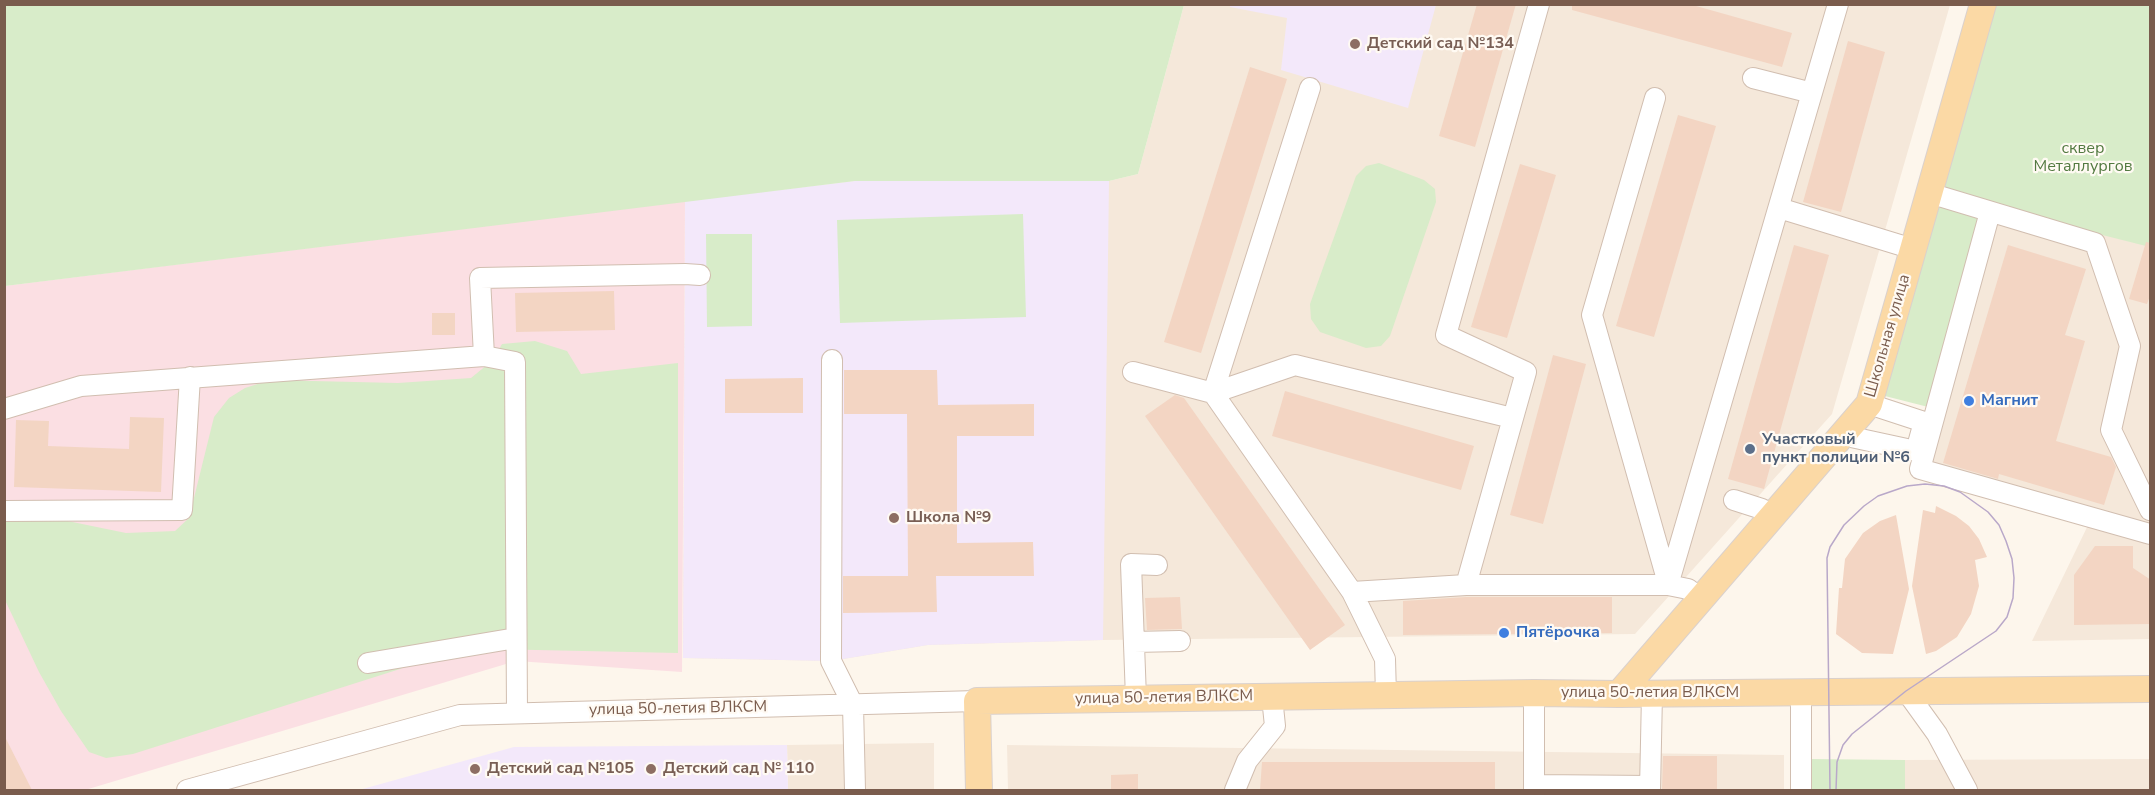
<!DOCTYPE html>
<meta charset="utf-8">
<style>
body{margin:0}
#map{position:relative;width:2155px;height:795px;overflow:hidden;background:#fdf6ec;font-family:"Nunito Sans",sans-serif}
canvas{display:block}
.frame{position:absolute;inset:0;border:6px solid #7a5c4d;pointer-events:none}
</style>
<div id="map">
<canvas width="2155" height="795"></canvas>
<div class="frame"></div>
</div>
<script>
const ctx = document.querySelector('canvas').getContext('2d');
ctx.lineJoin = 'round';
function paint(path, color) { ctx.fillStyle = color; ctx.fill(path, 'evenodd'); }
const poly = rows => new Path2D(rows.map(r => 'M' + r).join(''));
function strokePath(path, color, width, dash) { ctx.strokeStyle = color; ctx.lineWidth = width; ctx.lineCap = dash ? 'butt' : 'round'; ctx.setLineDash(dash || []); ctx.stroke(path); }
function drawText(font, color, halo, rows, align = 'center') {
  ctx.font = font + ' "Nunito Sans",sans-serif'; ctx.lineWidth = 4.5; ctx.setLineDash([]); ctx.textBaseline = 'middle'; ctx.strokeStyle = halo; ctx.fillStyle = color; for (const [text, x, y, turn = 0] of rows) {
    ctx.save(); ctx.translate(x, y); ctx.rotate((+turn || 0) * Math.PI / 180); ctx.textAlign = isNaN(turn) ? turn : align; if (halo) ctx.strokeText(text, 0, 0); ctx.fillText(text, 0, 0); ctx.restore();
  }
}
const residential = poly([
 [1184,5,1950,5,1832,414,1635,634,1103,640,928,645,831,661,683,658,685,201,1109,181,1138,174],
 [2150,5,2150,639,2032,641,2091,519,1918,473,1999,209],
 [934,743,934,790,788,790,787,745],
 [1007,745,1784,755,1784,790,1008,790],
 [2150,759,2150,790,1905,790,1905,760]
]);
const education = poly([
 [1230,4,1436,5,1408,108,1281,70,1287,18,1230,7],
 [855,181,1109,181,1103,640,928,645,831,661,683,658,685,201],
 [787,745,788,790,359,790,514,747]
]);
const medical = poly([
 [685,201,682,672,516,661,85,790,5,790,4,286]
]);
const green = poly([
 [4,5,5,4,1184,5,1138,174,1109,181,855,181,5,286],
 [1996,5,2150,5,2150,247,1999,209,1936,409,1885,396],
 [1379,163,1424,180,1435,189,1436,202,1390,336,1381,346,1366,348,1320,332,1311,319,1310,304,1356,176,1366,166],
 [1023,214,1026,317,840,323,837,220],
 [706,234,752,234,752,326,707,327],
 [535,341,567,351,581,374,678,363,678,653,442,648,400,669,133,754,106,758,89,752,61,711,39,672,5,600,5,515,53,518,126,533,175,531,189,518,214,417,229,398,245,388,270,380,398,383,471,378,493,360,502,344],
 [1809,759,1905,760,1905,790,1809,790]
]);
const building = poly([
 [1477,4,1516,4,1475,147,1439,136],
 [1572,4,1689,4,1792,33,1782,67,1572,10],
 [1848,41,1885,52,1841,212,1803,202],
 [1250,67,1287,79,1201,353,1164,342],
 [1678,115,1716,126,1654,337,1616,326],
 [1520,164,1556,175,1507,338,1471,327],
 [2146,242,2151,243,2151,293,2147,304,2129,299],
 [1794,245,1829,255,1764,489,1728,479],
 [2008,245,2086,269,2065,335,2085,341,2056,441,2111,457,2116,467,2104,505,1999,474,1998,479,1943,463],
 [614,291,615,330,516,332,515,293],
 [432,313,455,313,455,335,432,335],
 [1553,355,1586,364,1543,524,1510,515],
 [844,370,937,370,938,405,1034,404,1034,436,957,436,957,543,1033,542,1034,576,936,576,937,612,843,613,843,576,908,576,907,414,844,414],
 [803,378,803,413,725,413,725,379],
 [1285,391,1474,446,1461,490,1272,436],
 [1175,395,1184,398,1345,625,1310,650,1145,416],
 [130,417,164,418,161,492,14,487,16,420,49,421,48,446,129,449],
 [1936,506,1956,516,1969,526,1979,539,1987,557,1975,560,1979,586,1971,614,1957,637,1936,651,1926,654,1912,586,1923,510,1935,513],
 [1896,515,1909,589,1893,654,1862,653,1836,634,1839,588,1842,588,1845,559,1863,533,1880,521],
 [2095,546,2133,546,2133,568,2151,580,2151,624,2074,625,2074,575],
 [1180,597,1182,629,1147,630,1145,598],
 [1466,597,1612,597,1612,633,1403,635,1403,601],
 [4,735,32,790,4,790],
 [1663,756,1717,756,1717,790,1662,790],
 [1262,762,1495,762,1495,790,1260,790],
 [1138,774,1138,790,1111,790,1111,775]
]);
const minor = poly([
 [1753,78,1812,93],
 [1655,98,1592,315,1668,583],
 [1929,193,2095,243,2130,346,2111,430,2150,510],
 [1779,208,1913,249],
 [1990,212,1920,469,2150,534],
 [484,356,515,362,517,713],
 [832,360,831,661,853,705,855,790],
 [1133,372,1213,393,1295,365,1512,418],
 [1213,393,1352,592,1385,659,1386,695],
 [1213,393,1310,88],
 [4,409,81,386,484,356,480,278,685,274,700,275],
 [1842,435,1916,451,1924,422,1869,404],
 [1734,500,1762,509,1770,518],
 [4,511,182,510,190,377],
 [1466,585,1526,372,1446,335,1539,4],
 [1668,585,1838,4],
 [1352,592,1466,585,1668,585,1688,589,1701,599],
 [1134,642,1180,641],
 [368,663,516,638],
 [1906,691,1937,734,1967,790],
 [1801,692,1801,790],
 [1534,693,1534,790],
 [1136,698,1131,564,1157,565],
 [1534,785,1650,786],
 [187,790,460,715,977,701],
 [1235,790,1247,761,1275,726,1272,697],
 [1650,790,1652,694]
]);
const major = poly([
 [1619,694,1869,404,1983,4],
 [979,790,977,701,1534,693,1619,694,2150,689]
]);
const tram = poly([
 [1830,790,1827,558,1830,547,1844,525,1864,506,1878,496,1907,486,1925,484,1944,486,1960,492,1988,512,1999,525,2006,541,2012,559,2014,578,2013,598,2007,617,1996,631,1906,691,1852,734,1843,745,1837,762,1836,790]
]);
const markers = [
 [1355,44,6,"#8d6e63"],
 [1969,401,6,"#3f7fe0"],
 [1750,449,6,"#5c6f8a"],
 [894,518,6,"#8d6e63"],
 [1504,633,6,"#3f7fe0"],
 [475,769,6,"#8d6e63"],
 [651,769,6,"#8d6e63"]
];
const educationNames = [
 ["Детский сад №134",1367,44],
 ["Школа №9",906,518],
 ["Детский сад №105",487,769],
 ["Детский сад № 110",663,769]
];
const parkNames = [
 ["сквер",2083,149],
 ["Металлургов",2083,167]
];
const streetNames = [
 ["Школьная улица",1888,336,-74],
 ["улица 50-летия ВЛКСМ",1650,693],
 ["улица 50-летия ВЛКСМ",1164,698,-1],
 ["улица 50-летия ВЛКСМ",678,709,-1]
];
const shopNames = [
 ["Магнит",1981,401],
 ["Пятёрочка",1516,633]
];
const serviceNames = [
 ["Участковый",1762,440],
 ["пункт полиции №6",1762,458]
];
paint(residential, '#f5e8da');
paint(education, '#f3e8fa');
paint(medical, '#fbdfe3');
paint(green, '#d8ecc9');
paint(building, '#f3d5c3');
strokePath(minor, '#d1beb0', 22);
strokePath(major, '#dad1cd', 28);
strokePath(minor, '#fff', 20);
strokePath(major, '#fbd9a5', 26);
strokePath(tram, '#b9a8c9', 1.5);
for (const [x, y, r, color] of markers) { const dot = new Path2D(); dot.arc(x, y, r, 0, 2 * Math.PI); ctx.fillStyle = color; ctx.fill(dot); strokePath(dot, '#fffaf3', 2); }
drawText('bold 16px', '#785e54', '#fffaf3', educationNames, 'left');
drawText('16px', '#537a41', '#fffaf3', parkNames);
drawText('16px', '#7a5c4d', '#fffaf3', streetNames);
drawText('bold 16px', '#366cbe', '#fffaf3', shopNames, 'left');
drawText('bold 16px', '#4e5e75', '#fffaf3', serviceNames, 'left');
</script>
